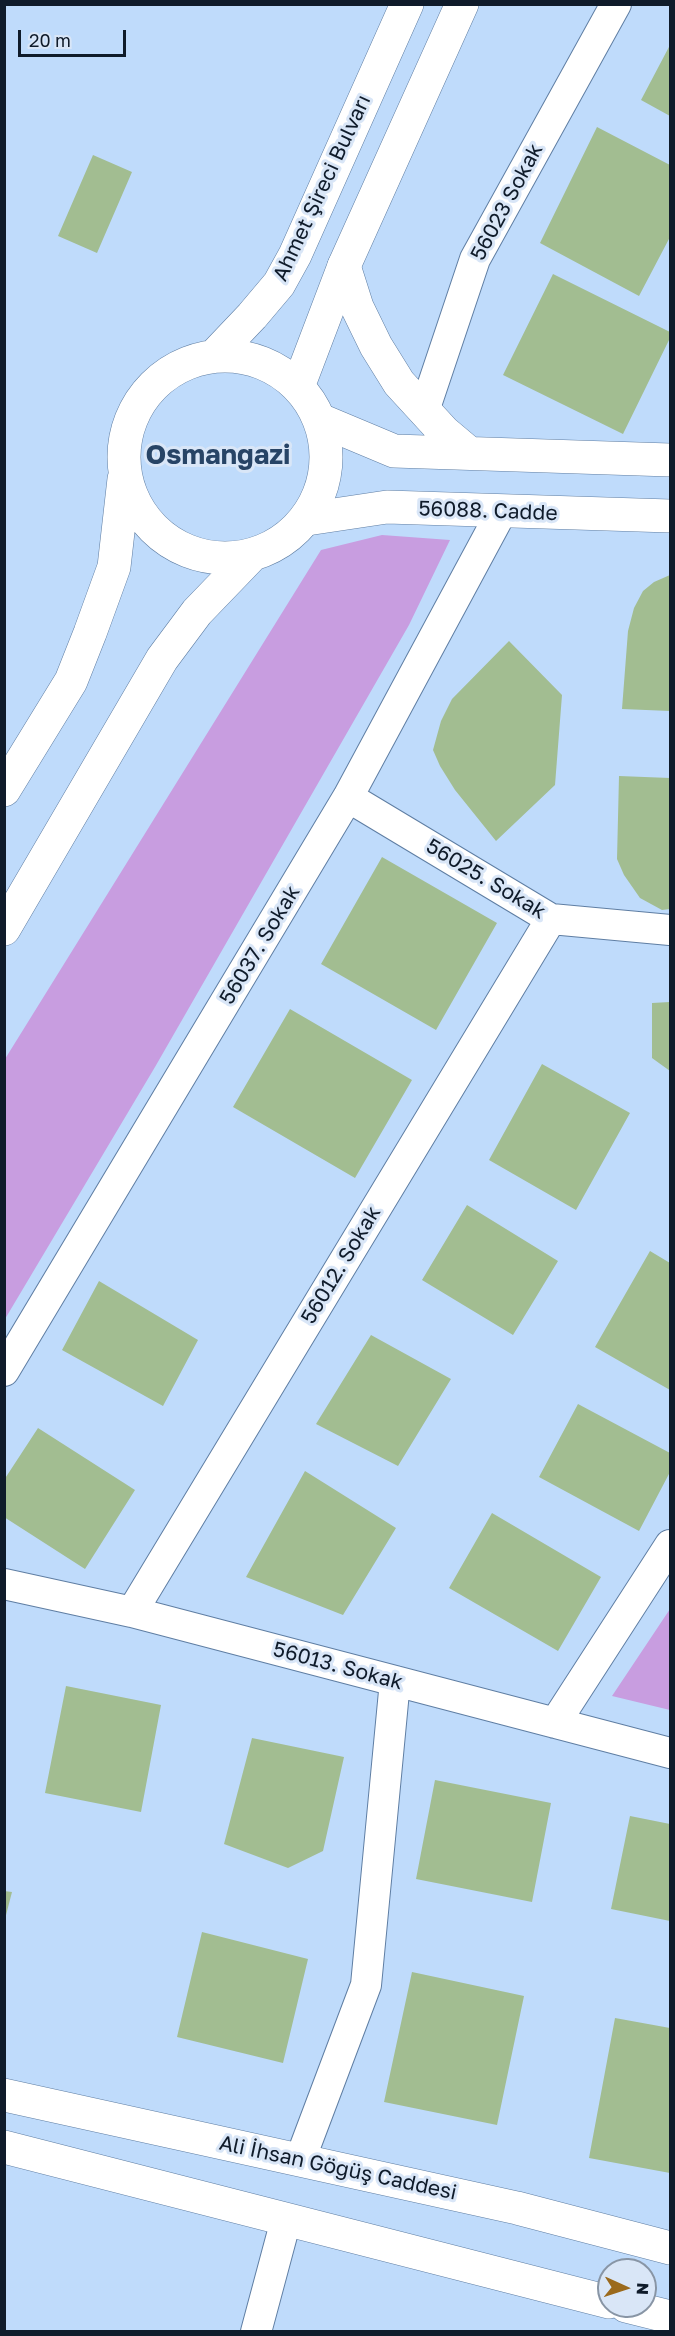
<!DOCTYPE html>
<meta charset="utf-8">
<style>
body{margin:0}
#map{position:relative;width:675px;height:2336px;overflow:hidden;background:#bfdbfb;font-family:"Golos Text",sans-serif}
canvas{display:block}
.frame{position:absolute;inset:0;border:6px solid #0f1b2a;pointer-events:none}
.north{position:absolute;left:597px;top:2258px;width:60px;height:60px;box-sizing:border-box;background:#d9e6f7;border:2px solid #8895a5;border-radius:50%;rotate:93deg;font-size:16px;font-weight:700;line-height:24px;text-align:center;color:#0f1b2a}
.north::after{content:'';display:block;margin:auto;width:21px;height:27px;background:#9b6a1d;clip-path:polygon(50% 0,100% 100%,50% 72%,0 100%)}
.scale{position:absolute;left:18px;top:30px;width:108px;height:27px;box-sizing:border-box;border:3px solid #0f1b2a;border-top:0;padding-left:8px;font-size:18px;line-height:21px;white-space:nowrap;color:#0f1b2a;-webkit-text-stroke:4px #d9e6f7;paint-order:stroke}
</style>
<div id="map">
<canvas width="675" height="2336"></canvas>
<div class="frame"></div>
<div class="north">N</div>
<div class="scale">20 m</div>
</div>
<script>
const ctx = document.querySelector('canvas').getContext('2d');
ctx.lineJoin = 'round';
function paint(path, color) { ctx.fillStyle = color; ctx.fill(path, 'evenodd'); }
const poly = rows => new Path2D(rows.map(r => 'M' + r).join(''));
function strokePath(path, color, width, dash) { ctx.strokeStyle = color; ctx.lineWidth = width; ctx.lineCap = dash ? 'butt' : 'round'; ctx.setLineDash(dash || []); ctx.stroke(path); }
function drawText(font, color, halo, rows, align = 'center') {
  ctx.font = font + ' "Golos Text",sans-serif'; ctx.lineWidth = 6; ctx.setLineDash([]); ctx.textBaseline = 'middle'; ctx.strokeStyle = halo; ctx.fillStyle = color; for (const [text, x, y, turn = 0] of rows) {
    ctx.save(); ctx.translate(x, y); ctx.rotate((+turn || 0) * Math.PI / 180); ctx.textAlign = isNaN(turn) ? turn : align; if (halo) ctx.strokeText(text, 0, 0); ctx.fillText(text, 0, 0); ctx.restore();
  }
}
const green = poly([
 [382,535,450,540,409,625,155,1067,5,1319,5,1059,321,550],
 [670,1609,670,1710,612,1696]
]);
const building = poly([
 [670,45,670,116,641,100],
 [597,127,670,165,670,237,639,296,540,243],
 [93,155,132,172,97,253,58,236],
 [553,274,670,332,670,338,623,434,503,375],
 [670,575,670,711,622,709,628,631,634,608,643,591,654,582],
 [509,641,562,695,555,785,496,841,455,790,440,766,433,750,441,721,452,699],
 [619,776,670,778,670,909,662,910,640,898,624,875,617,859],
 [382,857,497,923,436,1030,321,964],
 [670,1002,670,1071,652,1058,652,1003],
 [290,1009,412,1080,355,1178,233,1107],
 [542,1064,630,1113,576,1210,489,1160],
 [467,1205,558,1261,513,1335,422,1280],
 [650,1251,670,1263,670,1390,595,1347],
 [99,1281,198,1340,163,1406,62,1350],
 [371,1335,451,1379,398,1466,316,1424],
 [578,1404,670,1453,670,1472,639,1531,539,1477],
 [38,1428,135,1490,85,1569,4,1517,4,1480],
 [305,1471,396,1528,343,1615,246,1577],
 [492,1513,601,1577,558,1651,449,1588],
 [66,1686,161,1705,141,1812,45,1793],
 [252,1738,344,1757,323,1851,288,1868,224,1844],
 [435,1780,551,1803,532,1902,416,1879],
 [630,1816,670,1824,670,1921,611,1909],
 [4,1891,12,1892,5,1919,4,1919],
 [202,1932,308,1959,283,2063,177,2037],
 [412,1972,524,1996,497,2125,384,2102],
 [615,2018,670,2028,670,2173,589,2158]
]);
const minor = poly([
 [424,411,475,259,616,4],
 [348,797,551,919,670,930],
 [4,1371,348,797,502,511],
 [4,1584,132,1612,670,1753],
 [132,1612,551,919],
 [555,1723,670,1545],
 [300,2160,366,1985,395,1681],
 [256,2332,286,2220]
]);
const tertiary = poly([
 [344,266,357,307,376,346,399,383,444,432,469,453],
 [320,420,394,451,670,460],
 [307,519,387,507,670,516]
]);
const secondary = poly([
 '124 457a101 101 0 1 1 202 0a101 101 0 1 1-202 0Z',
 [214,356,252,316,279,284,295,255,407,4],
 [298,387,344,266,462,4],
 [4,790,71,681,90,633,114,567,124,479],
 [4,929,162,659,197,612,250,557],
 [4,2095,517,2208,670,2248],
 [4,2147,609,2302],
 [626,2306,670,2317]
]);
const streetNames = [
 ["Ahmet Şireci Bulvarı",322,188,-65],
 ["56023 Sokak",507,202,-62],
 ["56088. Cadde",488,511,2],
 ["56025. Sokak",486,879,31],
 ["56037. Sokak",260,945,-59],
 ["56012. Sokak",341,1265,-59],
 ["56013. Sokak",338,1666,15],
 ["Ali İhsan Göğüş Caddesi",338,2168,12]
];
const districtNames = [
 ["Osmangazi",218,455]
];
paint(green, '#c89de0');
paint(building, '#a2bd91');
strokePath(minor, '#5f7ea3', 32);
strokePath(tertiary, '#5f7ea3', 34);
strokePath(secondary, '#5f7ea3', 34);
strokePath(minor, '#fff', 30);
strokePath(tertiary, '#fff', 33);
strokePath(secondary, '#fff', 33);
drawText('21px', '#0f1b2a', '#d9e6f7', streetNames);
drawText('bold 27px', '#274466', '#d9e6f7', districtNames);
</script>
